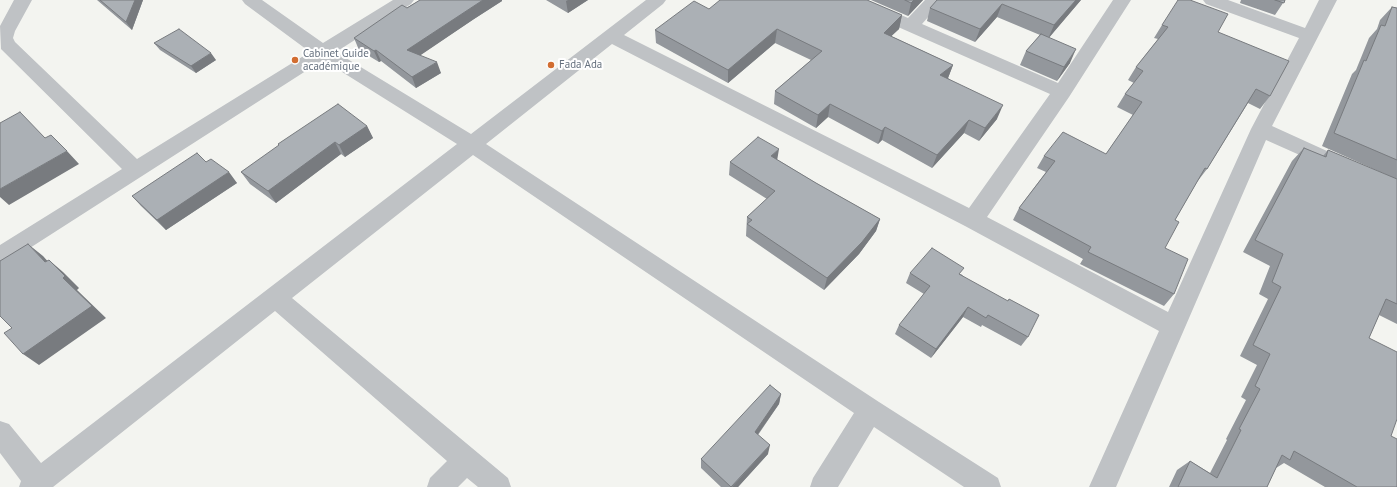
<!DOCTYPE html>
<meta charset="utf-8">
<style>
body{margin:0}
canvas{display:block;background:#f3f4f0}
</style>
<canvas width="1397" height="487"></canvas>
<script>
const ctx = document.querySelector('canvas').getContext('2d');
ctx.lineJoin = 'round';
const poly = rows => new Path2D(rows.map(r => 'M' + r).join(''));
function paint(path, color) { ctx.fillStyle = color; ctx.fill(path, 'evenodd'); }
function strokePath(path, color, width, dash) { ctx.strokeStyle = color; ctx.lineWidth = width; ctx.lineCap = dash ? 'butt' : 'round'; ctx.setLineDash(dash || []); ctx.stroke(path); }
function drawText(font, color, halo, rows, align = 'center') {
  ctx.font = font + ' "PT Sans",sans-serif'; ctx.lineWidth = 4; ctx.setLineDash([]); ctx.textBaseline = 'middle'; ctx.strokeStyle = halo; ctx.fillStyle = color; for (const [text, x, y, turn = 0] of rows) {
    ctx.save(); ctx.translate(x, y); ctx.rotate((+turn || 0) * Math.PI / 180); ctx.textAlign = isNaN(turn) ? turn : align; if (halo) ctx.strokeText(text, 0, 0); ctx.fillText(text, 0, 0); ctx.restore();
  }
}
const minor = poly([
 [14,0,32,0,15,31,13,38,15,42,137,159,310,52,245,4,242,0,262,0,323,43,393,0,414,0,411,4,336,52,471,134,646,0,666,0,663,4,624,35,969,208,1050,94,846,4,843,0,867,0,908,18,925,0,943,0,922,24,1058,83,1113,0,1131,0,1069,97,987,217,1168,312,1251,129,1299,38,1206,4,1203,0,1228,0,1305,28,1319,0,1337,0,1272,126,1338,156,1341,161,1338,166,1331,169,1266,140,1116,487,1089,487,1159,331,965,226,612,44,486,144,879,402,998,478,1001,487,964,487,874,427,838,487,810,487,813,478,854,413,473,155,292,298,508,478,511,487,478,487,467,478,458,487,427,487,430,478,447,461,275,311,53,487,19,487,21,481,0,453,0,421,9,424,41,463,457,144,323,60,8,262,0,265,0,245,122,169,1,49,0,26,14,0]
]);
const wall = poly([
 [97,0,143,0,132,30],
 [420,0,502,0,502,1,474,19,420,55,441,73,416,88,381,61,379,62,359,50,354,38],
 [546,0,588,0,568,13],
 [871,0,923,0,908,16],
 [1081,0,1049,37,1070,63,1057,81,1020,65,1026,51,1040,35,997,17,975,42,927,21,930,8],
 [1241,0,1285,0,1275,15,1240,3],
 [1392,7,1397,8,1397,324,1379,315,1369,338,1391,436,1397,487,1325,487,1284,463,1276,468,1267,487,1169,487,1177,470,1190,461,1210,473,1227,440,1226,439,1246,400,1241,397,1257,365,1240,356,1268,299,1259,294,1270,266,1243,252,1292,161,1304,148,1323,156,1328,150,1396,179,1322,146,1352,74,1356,70,1369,38,1377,29,1380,20],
 [709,9,902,15,899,29,891,36,953,65,948,78,997,119,979,141,964,133,932,168,882,140,878,144,828,117,816,128,774,104,775,91,811,60,775,43,728,83,656,43,655,30],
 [1162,25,1218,32,1270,96,1260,109,1248,103,1207,169,1197,182,1175,220,1165,248,1174,294,1164,306,1080,264,1083,259,1013,220,1019,208,1046,172,1037,168,1044,156,1106,154,1133,115,1117,107,1125,94,1134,83,1128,80,1136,67,1158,39,1154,38],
 [154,43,216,60,196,73,160,50],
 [367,126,373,138,345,157,341,154,276,203,250,184,241,172,279,146,278,144],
 [778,160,816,183,880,219,876,231,859,254,824,290,746,236,747,217,767,199,729,175,730,162],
 [206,162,237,183,166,230,141,206,132,196],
 [910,273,961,274,1028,337,1021,346,982,325,981,327,963,317,931,358,895,334,899,325,924,294,906,283],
 [781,394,779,404,758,435,768,454,738,487,721,487,701,468,701,459]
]);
const shadedWall = poly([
 [135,0,143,0,132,30,126,22],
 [483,0,502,0,502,1,474,19,412,61,407,50],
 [568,0,588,0,568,13,566,1],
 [914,0,923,0,908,16,911,3],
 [1076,0,1081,0,1048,39,1054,25],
 [1002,4,997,17,975,42,980,29],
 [902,15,899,29,881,46,884,33],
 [777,29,775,43,728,83,728,70],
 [1076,49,1070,63,1057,81,1064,67],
 [376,50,381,61,379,62,374,51],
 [211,53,216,60,196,73,191,66],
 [437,62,441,73,416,88,412,77],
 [953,65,948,78,936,88,940,75],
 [830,104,828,117,816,128,818,115],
 [1003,105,997,119,979,141,985,128],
 [969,120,964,133,932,168,937,155],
 [367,126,373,138,345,157,339,145],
 [885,127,882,140,878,144,882,131],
 [335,142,341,154,276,203,268,191],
 [779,149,777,161,771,156],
 [67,151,79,164,9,205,0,197,0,189],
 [229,172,237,183,166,230,157,220],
 [880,219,876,231,859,254,824,290,827,278],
 [28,244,43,256,60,275,45,262],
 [49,260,63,272,79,288,77,290,106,318,39,365,23,354],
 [968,307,963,317,931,358,936,349],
 [781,394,779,404,753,441,755,432],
 [770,445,768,454,738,487,732,487]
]);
const building = poly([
 [100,0,135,0,126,22,100,0],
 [420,0,483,0,407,50,437,62,412,77,376,50,374,51,354,38,402,5,407,8,420,0],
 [720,0,867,0,902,15,884,33,953,65,940,75,1003,105,985,128,969,120,937,155,885,127,882,131,830,104,818,115,775,91,822,51,777,29,728,70,655,30,694,1,709,9,720,0],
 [905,0,914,0,911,3,905,0],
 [937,0,1076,0,1054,25,1002,4,980,29,930,8,937,0],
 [1178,0,1190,0,1228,14,1218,32,1289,61,1270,96,1256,89,1207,169,1205,168,1175,220,1179,222,1165,248,1188,259,1174,294,1088,252,1091,247,1019,208,1055,161,1044,156,1063,132,1106,154,1142,102,1125,94,1143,71,1136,67,1168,27,1162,25,1178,0],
 [1275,0,1285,0,1284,3,1275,0],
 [1392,7,1397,8,1397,160,1334,133,1364,60,1366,61,1381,25,1385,26,1392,7],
 [179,29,211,53,191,66,154,43,179,29],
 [1041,34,1076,49,1064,67,1026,51,1041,34],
 [338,104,367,126,339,145,335,142,268,191,241,172,279,145,278,144,338,104],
 [20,112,45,138,51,135,67,151,0,189,0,123,20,112],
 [758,137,779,149,771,156,816,183,880,219,862,242,827,278,747,224,752,220,747,217,775,191,730,162,758,137],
 [1304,148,1326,157,1328,150,1397,179,1397,304,1386,299,1369,338,1397,352,1397,419,1391,436,1397,439,1397,487,1357,487,1294,451,1290,460,1282,455,1267,487,1178,487,1190,461,1217,478,1241,430,1239,429,1260,389,1255,386,1270,354,1253,345,1281,287,1272,282,1283,254,1255,240,1304,148],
 [197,153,206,162,211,159,229,172,157,220,132,196,197,153],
 [28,244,45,262,49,260,65,276,63,278,92,306,23,354,4,333,12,328,0,316,0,261,28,244],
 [932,248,964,268,959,274,1008,301,1009,299,1039,315,1028,337,988,315,986,318,968,307,936,349,899,325,930,286,910,273,932,248],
 [770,385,781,394,755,432,770,445,731,487,701,459,770,385]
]);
const markers = [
 [295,60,4,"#d26d31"],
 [551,65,4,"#d26d31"]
];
const poiNames = [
 ["Cabinet Guide",303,54],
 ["académique",303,67],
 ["Fada Ada",559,65]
];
paint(minor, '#bfc2c5');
paint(wall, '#93979c');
paint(shadedWall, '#787b7f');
paint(building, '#abb0b5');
strokePath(building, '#787b7f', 1);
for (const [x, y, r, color] of markers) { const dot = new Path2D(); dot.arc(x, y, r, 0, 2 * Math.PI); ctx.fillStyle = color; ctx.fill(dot); strokePath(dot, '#fff', 1.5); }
drawText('11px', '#65707e', '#fff', poiNames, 'left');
</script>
